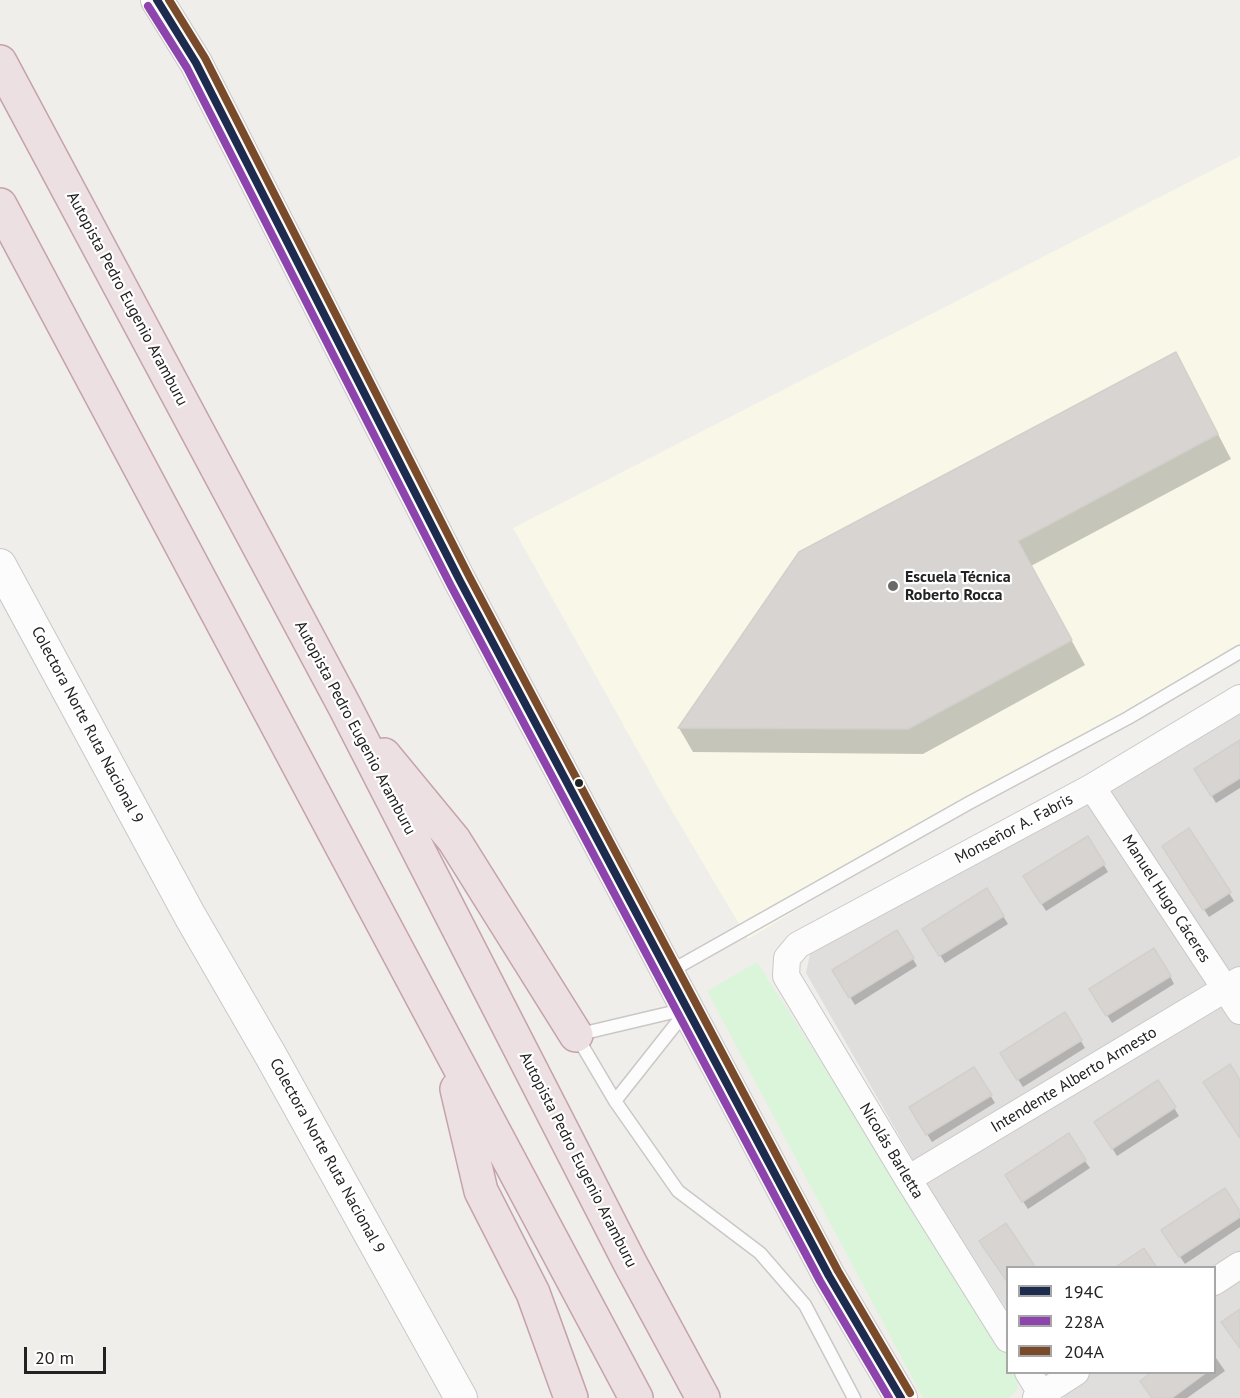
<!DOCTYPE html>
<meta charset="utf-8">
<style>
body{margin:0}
#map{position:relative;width:1240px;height:1398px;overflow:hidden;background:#f0eeeb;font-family:"PT Sans",sans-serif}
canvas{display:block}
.legend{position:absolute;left:1006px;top:1266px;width:210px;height:108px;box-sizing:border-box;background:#fff;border:2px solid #a7a7a7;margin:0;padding:8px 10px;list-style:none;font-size:18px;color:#222}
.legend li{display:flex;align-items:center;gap:12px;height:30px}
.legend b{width:30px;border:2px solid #a7a7a7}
.scale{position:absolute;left:24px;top:1347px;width:82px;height:27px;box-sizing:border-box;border:3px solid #222;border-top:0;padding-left:8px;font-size:18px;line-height:21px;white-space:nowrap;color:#222;-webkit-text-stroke:4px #fff;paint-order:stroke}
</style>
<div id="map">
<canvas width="1240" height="1398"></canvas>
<ul class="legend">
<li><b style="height:8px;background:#1d2b4f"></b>194C</li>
<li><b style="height:8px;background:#8e44ad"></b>228A</li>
<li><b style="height:8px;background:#7a4b2a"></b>204A</li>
</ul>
<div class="scale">20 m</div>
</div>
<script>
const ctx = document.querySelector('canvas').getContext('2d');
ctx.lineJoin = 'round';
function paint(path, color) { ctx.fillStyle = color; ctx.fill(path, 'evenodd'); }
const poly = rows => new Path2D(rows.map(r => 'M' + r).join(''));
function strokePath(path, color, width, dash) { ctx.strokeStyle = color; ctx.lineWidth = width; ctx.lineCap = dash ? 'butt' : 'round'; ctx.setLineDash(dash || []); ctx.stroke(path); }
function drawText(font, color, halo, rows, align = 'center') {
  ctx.font = font + ' "PT Sans",sans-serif'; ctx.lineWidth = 4.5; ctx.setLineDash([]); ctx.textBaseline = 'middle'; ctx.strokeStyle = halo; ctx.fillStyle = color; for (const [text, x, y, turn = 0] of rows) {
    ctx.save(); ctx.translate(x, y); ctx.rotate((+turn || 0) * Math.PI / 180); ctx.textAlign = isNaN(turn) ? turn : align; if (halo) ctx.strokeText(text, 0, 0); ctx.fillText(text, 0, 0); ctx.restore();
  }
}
const residential = poly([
 [1240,713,1240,1398,1064,1398,1048,1373,1214,1372,1214,1268,1008,1268,1007,1310,928,1186,806,973,810,954,1087,804]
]);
const education = poly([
 [1240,156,1240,643,748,939,662,794,513,528]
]);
const park = poly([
 [757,962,1007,1352,1008,1372,1019,1373,1017,1390,1009,1398,923,1398,707,991]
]);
const shadow = poly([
 [1176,354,1231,459,1031,566,1085,665,923,754,693,752,679,728],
 [1240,742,1240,788,1216,803,1196,769],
 [1189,830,1234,901,1209,917,1168,854],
 [1088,838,1108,872,1046,911,1025,877],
 [987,890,1008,924,945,963,924,929],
 [897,932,917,966,855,1005,834,971],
 [1170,976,1174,984,1112,1023,1091,989],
 [1065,1014,1085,1048,1023,1087,1002,1054],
 [974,1069,995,1103,932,1142,911,1108],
 [1158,1082,1179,1116,1117,1156,1101,1130],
 [1085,1161,1090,1168,1028,1209,1011,1183],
 [1240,1213,1240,1227,1185,1264,1167,1238],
 [1214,1355,1225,1371,1187,1398,1153,1398,1155,1372,1214,1372]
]);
const building = poly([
 [1176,352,1218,434,1018,541,1072,640,908,729,678,728,799,552,1176,352],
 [1240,740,1240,778,1211,796,1194,769,1240,740],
 [1189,828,1231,892,1203,910,1162,846,1189,828],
 [1088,836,1105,864,1041,904,1023,876,1088,836],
 [987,888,1004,916,939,956,922,929,987,888],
 [897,930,914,958,849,998,832,970,897,930],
 [1154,948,1171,976,1106,1016,1089,989,1154,948],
 [1065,1012,1082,1040,1017,1080,1000,1053,1065,1012],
 [1230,1064,1240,1080,1240,1138,1203,1082,1230,1064],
 [974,1067,992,1095,926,1135,909,1107,974,1067],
 [1158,1080,1176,1107,1112,1149,1094,1122,1158,1080],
 [1069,1133,1086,1160,1022,1202,1005,1175,1069,1133],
 [1225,1188,1240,1211,1240,1217,1179,1257,1161,1230,1225,1188],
 [1006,1223,1036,1268,1008,1268,1008,1283,979,1241,1006,1223],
 [1144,1248,1157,1268,1114,1268,1144,1248],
 [1240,1309,1240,1348,1221,1322,1240,1309],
 [1152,1372,1207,1372,1172,1398,1152,1398,1140,1381,1152,1372]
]);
const service = poly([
 [669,972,969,803,1128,718,1240,652],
 [686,1009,576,1035,615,1101,678,1191,760,1253,805,1305,854,1398],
 [615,1101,687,1010]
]);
const minor = poly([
 [1092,787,1240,1011],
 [908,1179,1240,980],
 [1214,1282,1240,1265],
 [1008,1339,908,1179,786,976,787,958,798,945,1092,787,1240,698],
 [1028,1372,1044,1398],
 [1036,1398,1076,1372]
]);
const tertiary = poly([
 [157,0,196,63,460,581,829,1276,901,1398],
 [0,565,190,916,271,1056,461,1398]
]);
const motorway = poly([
 [0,62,345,707,630,1263,703,1398],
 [0,205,636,1398],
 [384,755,454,840,576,1035],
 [457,1089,481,1191,533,1293,571,1398]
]);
const bus1 = poly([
 [157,0,196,63,460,581,829,1276,901,1398]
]);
const bus2 = poly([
 [148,6,187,68,451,586,820,1281,889,1398]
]);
const bus3 = poly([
 [169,0,205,58,469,576,838,1271,910,1393]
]);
const markers = [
 [893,586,6,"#6a6968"],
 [579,783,5,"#222"]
];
const streetNames = [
 ["Autopista Pedro Eugenio Aramburu",127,299,62],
 ["Colectora Norte Ruta Nacional 9",87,725,62],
 ["Autopista Pedro Eugenio Aramburu",355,728,62],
 ["Monseñor A. Fabris",1014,829,-28],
 ["Manuel Hugo Cáceres",1166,899,57],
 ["Intendente Alberto Armesto",1074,1080,-31],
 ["Nicolás Barletta",891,1151,59],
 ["Colectora Norte Ruta Nacional 9",327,1156,61],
 ["Autopista Pedro Eugenio Aramburu",578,1160,63]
];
const poiNames = [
 ["Escuela Técnica",905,577],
 ["Roberto Rocca",905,595]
];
paint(residential, '#dfdedc');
paint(education, '#f8f7e8');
paint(park, '#daf5da');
paint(shadow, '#0003');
paint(building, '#d7d4d2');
strokePath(building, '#d3d0cc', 1.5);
strokePath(service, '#c9c8c7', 15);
strokePath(minor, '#c9c8c7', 28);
strokePath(tertiary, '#c9c8c7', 34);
strokePath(motorway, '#c5a2ac', 36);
strokePath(service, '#fdfcfc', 12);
strokePath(minor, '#fdfcfc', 26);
strokePath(tertiary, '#fdfcfc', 32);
strokePath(motorway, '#ece0e2', 33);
strokePath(bus1, '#1d2b4f', 8);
strokePath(bus2, '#8e44ad', 8);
strokePath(bus3, '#7a4b2a', 8);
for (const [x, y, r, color] of markers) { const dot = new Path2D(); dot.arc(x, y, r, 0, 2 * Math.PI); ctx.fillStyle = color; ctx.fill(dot); strokePath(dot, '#fff', 2); }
drawText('16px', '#222', '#fff', streetNames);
drawText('bold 16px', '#222', '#fff', poiNames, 'left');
</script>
